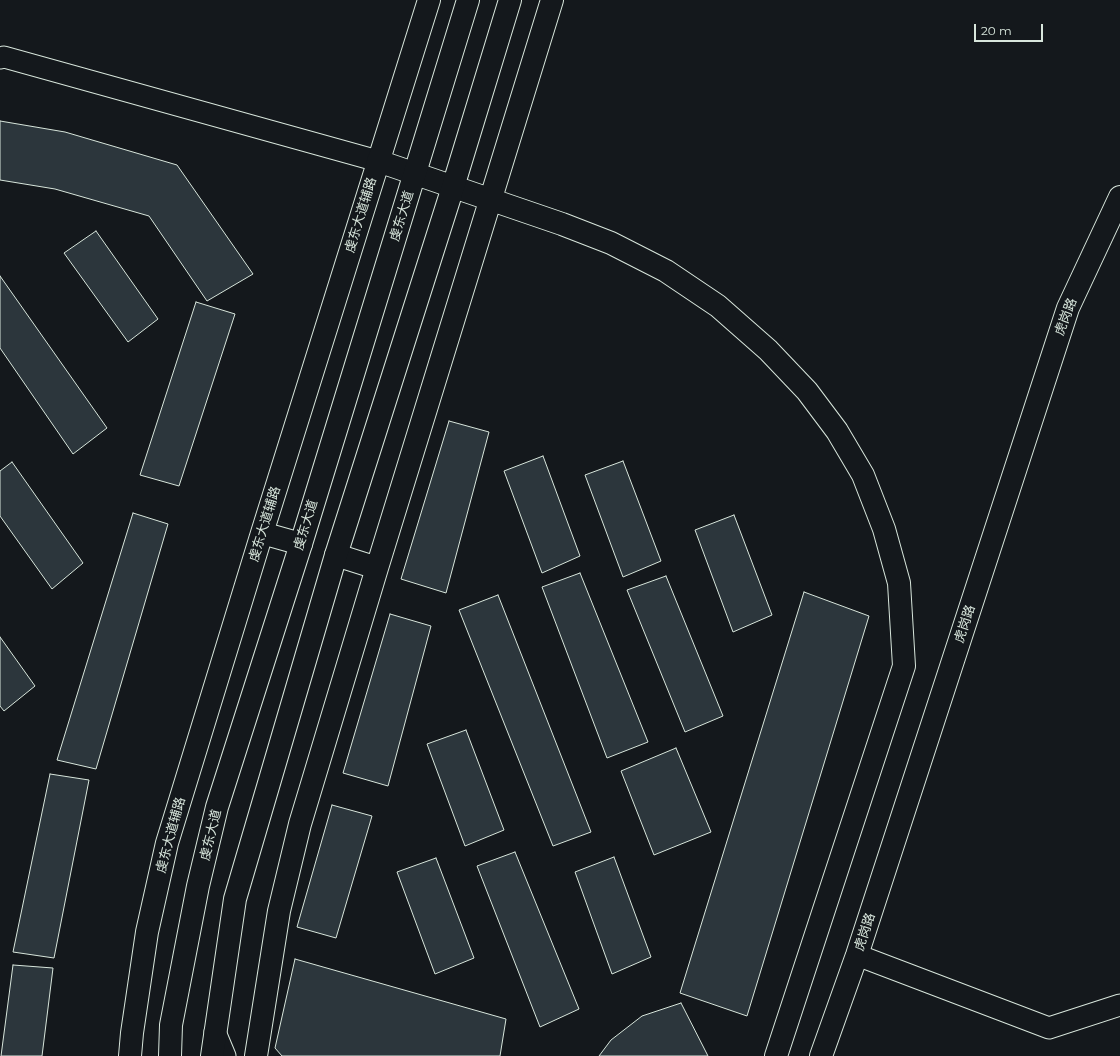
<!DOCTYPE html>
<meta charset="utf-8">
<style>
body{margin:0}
#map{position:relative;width:1120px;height:1056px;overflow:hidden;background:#14181c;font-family:Montserrat,sans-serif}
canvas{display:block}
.scale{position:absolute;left:974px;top:24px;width:69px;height:18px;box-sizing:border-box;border:2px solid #d8e6dc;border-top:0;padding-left:5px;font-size:12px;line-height:14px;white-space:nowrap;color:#d8e6dc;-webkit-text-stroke:3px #14181c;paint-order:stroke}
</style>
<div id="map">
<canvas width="1120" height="1056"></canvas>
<div class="scale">20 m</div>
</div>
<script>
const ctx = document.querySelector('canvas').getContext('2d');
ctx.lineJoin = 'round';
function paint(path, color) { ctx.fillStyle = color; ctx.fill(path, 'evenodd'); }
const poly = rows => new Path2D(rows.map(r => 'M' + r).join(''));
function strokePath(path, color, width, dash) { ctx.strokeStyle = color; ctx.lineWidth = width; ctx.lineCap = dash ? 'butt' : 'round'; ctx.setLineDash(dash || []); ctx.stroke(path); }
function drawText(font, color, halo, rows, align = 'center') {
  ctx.font = font + ' Montserrat,"Noto Sans SC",sans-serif'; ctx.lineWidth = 3; ctx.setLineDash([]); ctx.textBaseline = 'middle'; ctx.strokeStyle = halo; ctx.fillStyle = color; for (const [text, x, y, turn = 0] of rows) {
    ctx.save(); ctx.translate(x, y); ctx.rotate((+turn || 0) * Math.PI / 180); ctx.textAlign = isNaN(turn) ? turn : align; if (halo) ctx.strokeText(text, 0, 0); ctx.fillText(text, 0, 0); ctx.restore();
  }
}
const building = poly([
 [0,121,65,132,177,165,253,274,207,301,149,216,55,189,0,180,0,121],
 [96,231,158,319,128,342,64,253,96,231],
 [0,276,107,428,73,454,0,348,0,276],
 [196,302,235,314,179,486,140,475,196,302],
 [449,421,489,432,446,593,401,579,449,421],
 [543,456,580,556,542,573,504,471,543,456],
 [623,461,661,561,623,577,585,475,623,461],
 [12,462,83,563,52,589,0,516,0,471,12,462],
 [133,513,168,524,96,769,57,760,133,513],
 [734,515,772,615,733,632,695,530,734,515],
 [580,573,648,742,607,758,542,587,580,573],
 [666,576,723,716,685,732,627,590,666,576],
 [804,592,869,616,747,1016,680,993,804,592],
 [498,595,591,832,553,846,459,610,498,595],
 [390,614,431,626,388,786,343,773,390,614],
 [0,637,35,686,4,711,0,706,0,637],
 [466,730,504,830,465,846,427,744,466,730],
 [676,748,711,832,654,855,621,771,676,748],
 [50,774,89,780,54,958,13,952,50,774],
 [332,805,372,816,336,938,297,927,332,805],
 [515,852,579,1009,540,1027,477,866,515,852],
 [614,857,651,957,612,974,575,872,614,857],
 [436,858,474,958,435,974,397,872,436,858],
 [295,959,506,1019,500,1056,282,1056,275,1048,295,959],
 [13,965,53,968,42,1056,1,1056,13,965],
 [681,1003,708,1056,599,1056,611,1040,642,1016,681,1003]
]);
const street = poly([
 [0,58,4,57,378,161],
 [857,955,1049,1028,1120,1005],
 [215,1032,225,1056]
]);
const secondary = poly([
 [378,161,562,224,611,243,666,271,718,306,768,350,807,391,837,431,863,475,884,529,899,583,904,666,776,1056],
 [262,533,301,544],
 [336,555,377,568],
 [130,1056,132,1033,147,932,167,843,262,533,429,0],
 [256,1056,279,911,300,824,377,568,552,0],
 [821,1056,857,955,1068,308,1120,197]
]);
const primary = poly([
 [170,1056,171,1025,198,886,217,807,301,544,468,0],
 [212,1056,235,899,336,555,453,187,510,0]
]);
const streetNames = [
 ["虔东大道辅路",361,215,-73],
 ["虔东大道",402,216,-73],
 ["虎岗路",1066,317,-69],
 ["虔东大道辅路",265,524,-73],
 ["虔东大道",306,525,-73],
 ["虎岗路",965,624,-72],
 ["虔东大道辅路",171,835,-75],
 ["虔东大道",211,835,-76],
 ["虎岗路",865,932,-72]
];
paint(building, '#2c363c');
strokePath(building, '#d8e6dc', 1);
strokePath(street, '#d8e6dc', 23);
strokePath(secondary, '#d8e6dc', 24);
strokePath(primary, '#d8e6dc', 24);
strokePath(street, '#14181c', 21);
strokePath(secondary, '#14181c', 22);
strokePath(primary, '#14181c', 22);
drawText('13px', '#d8e6dc', '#14181c', streetNames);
</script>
